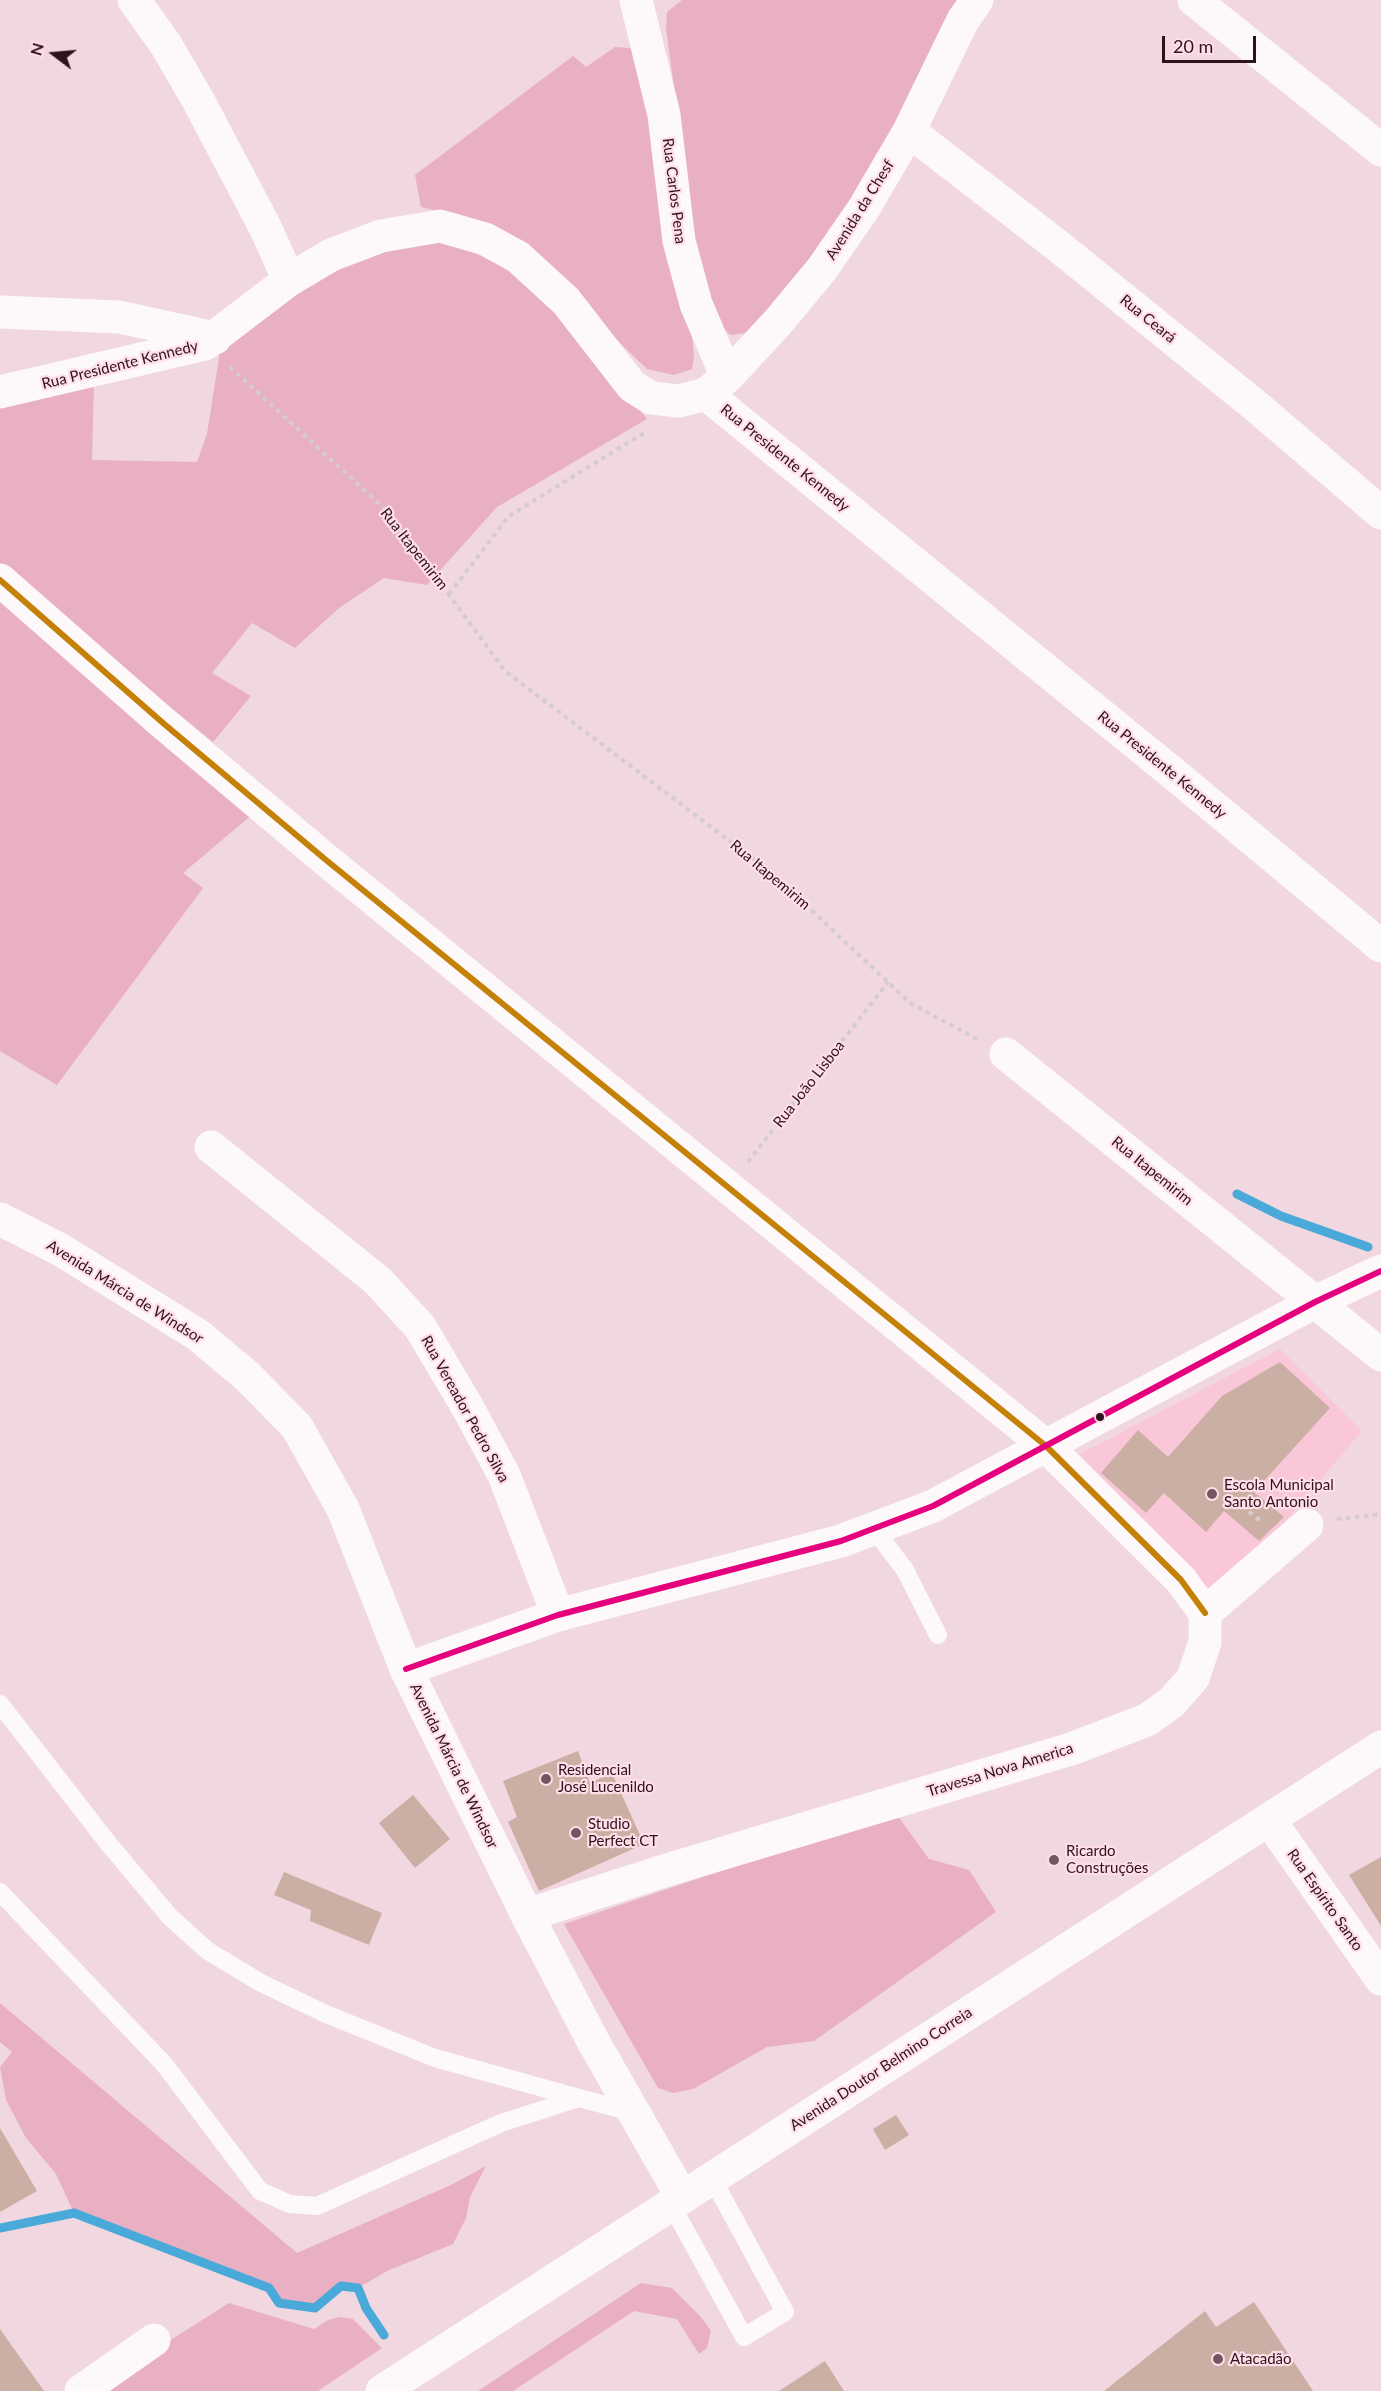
<!DOCTYPE html>
<meta charset="utf-8">
<style>
body{margin:0}
#map{position:relative;width:1381px;height:2391px;overflow:hidden;background:#f1d7df;font-family:Lato,sans-serif}
canvas{display:block}
.north{position:absolute;left:24px;top:24px;width:60px;height:60px;-webkit-text-stroke:4px #ffdee8;paint-order:stroke;rotate:286deg;font-size:16px;font-weight:700;line-height:24px;text-align:center;color:#2e121d}
.north::after{content:'';display:block;margin:auto;width:21px;height:27px;background:#2e121d;clip-path:polygon(50% 0,100% 100%,50% 72%,0 100%)}
.scale{position:absolute;left:1162px;top:36px;width:94px;height:27px;box-sizing:border-box;border:3px solid #2e121d;border-top:0;padding-left:8px;font-size:18px;line-height:21px;white-space:nowrap;color:#2e121d;-webkit-text-stroke:4px #ffdee8;paint-order:stroke}
</style>
<div id="map">
<canvas width="1381" height="2391"></canvas>
<div class="north">N</div>
<div class="scale">20 m</div>
</div>
<script>
const ctx = document.querySelector('canvas').getContext('2d');
ctx.lineJoin = 'round';
function paint(path, color) { ctx.fillStyle = color; ctx.fill(path, 'evenodd'); }
const poly = rows => new Path2D(rows.map(r => 'M' + r).join(''));
function strokePath(path, color, width, dash) { ctx.strokeStyle = color; ctx.lineWidth = width; ctx.lineCap = dash ? 'butt' : 'round'; ctx.setLineDash(dash || []); ctx.stroke(path); }
function drawText(font, color, halo, rows, align = 'center') {
  ctx.font = font + ' Lato,sans-serif'; ctx.lineWidth = 4.5; ctx.setLineDash([]); ctx.textBaseline = 'middle'; ctx.strokeStyle = halo; ctx.fillStyle = color; for (const [text, x, y, turn = 0] of rows) {
    ctx.save(); ctx.translate(x, y); ctx.rotate((+turn || 0) * Math.PI / 180); ctx.textAlign = isNaN(turn) ? turn : align; if (halo) ctx.strokeText(text, 0, 0); ctx.fillText(text, 0, 0); ctx.restore();
  }
}
const built = poly([
 [1280,1349,1362,1431,1246,1567,1212,1599,1080,1454]
]);
const green = poly([
 [682,0,969,0,883,168,762,324,745,333,731,335,718,325,701,286,666,29,667,12],
 [615,47,630,48,642,61,690,313,694,357,692,369,674,375,647,369,534,261,450,214,421,207,415,175,573,56,586,67],
 [436,234,504,253,599,359,647,419,497,507,427,585,384,578,339,608,295,648,252,623,212,673,251,696,213,742,0,568,0,403,94,381,92,460,197,462,207,434,221,345,342,259],
 [0,597,254,813,183,873,203,888,57,1085,0,1051],
 [895,1812,929,1859,969,1870,996,1912,814,2041,767,2047,693,2089,673,2093,658,2088,564,1924],
 [0,2003,297,2253,453,2184,486,2166,470,2197,466,2218,453,2244,387,2271,358,2288,341,2286,315,2308,279,2303,268,2288,74,2213,56,2174,26,2138,6,2100,0,2067,12,2052,0,2042],
 [641,2283,672,2288,701,2317,711,2331,707,2348,699,2354,677,2319,634,2311,513,2391,478,2391],
 [229,2303,314,2329,328,2320,340,2317,353,2319,382,2348,318,2391,90,2391]
]);
const stream = poly([
 [1237,1194,1281,1216,1368,1247],
 [0,2228,74,2213,269,2288,279,2303,315,2308,341,2286,358,2288,366,2308,384,2335]
]);
const building = poly([
 [1280,1362,1330,1408,1254,1492,1284,1517,1259,1541,1224,1511,1206,1532,1164,1493,1146,1513,1101,1473,1138,1430,1168,1457,1222,1396],
 [578,1751,590,1783,612,1773,644,1844,539,1891,508,1822,517,1817,503,1781],
 [413,1795,450,1839,415,1868,379,1823],
 [1381,1857,1381,1926,1349,1875],
 [284,1872,382,1913,369,1945,310,1921,311,1910,274,1895],
 [896,2115,909,2135,885,2150,873,2129],
 [0,2128,37,2191,0,2212],
 [1254,2302,1313,2391,1104,2391,1205,2311,1216,2327],
 [0,2329,44,2391,0,2391],
 [825,2361,844,2391,779,2391]
]);
const path = poly([
 [230,367,387,511,505,671,772,873,910,1003,977,1039],
 [449,594,509,516,647,431],
 [748,1162,888,982],
 [1242,1506,1263,1523],
 [1337,1519,1381,1514]
]);
const service = poly([
 [874,1529,905,1570,938,1635],
 [0,1704,108,1843,170,1917,208,1951,261,1983,326,2014,435,2058,579,2098],
 [0,1892,164,2064,260,2191,290,2204,317,2206,501,2123,579,2098,632,2112],
 [671,2204,744,2337,785,2312,712,2178]
]);
const minor = poly([
 [134,0,166,45,198,100,265,227,289,280],
 [636,0,664,115,679,241,696,304,727,377],
 [1194,0,1381,150],
 [909,131,1058,246,1257,407,1381,513],
 [0,312,119,317,215,338],
 [0,392,205,344,289,280,331,255,381,236,440,226,485,239,518,257,566,301,632,386,651,398,679,401,706,394,1169,770,1381,946],
 [706,394,727,377,778,322,822,269,864,208,909,131,963,20,977,0],
 [0,580,163,723,326,860,1046,1446,1181,1580,1205,1613],
 [1006,1054,1381,1355],
 [211,1147,378,1281,420,1327,468,1408,504,1475,558,1615],
 [406,1669,558,1615,841,1541,933,1506,1315,1302,1381,1271],
 [1270,1821,1381,1979],
 [527,1915,667,1870,1071,1749,1147,1720,1172,1702,1193,1678,1205,1642,1205,1613,1307,1525],
 [81,2391,154,2340]
]);
const tertiary = poly([
 [0,1219,61,1250,198,1335,248,1377,297,1427,343,1509,406,1669,527,1915,593,2041,682,2197]
]);
const primary = poly([
 [382,2391,1381,1747]
]);
const bus1 = poly([
 [0,580,163,723,326,860,1046,1446,1181,1580,1205,1613]
]);
const bus2 = poly([
 [406,1669,558,1615,841,1541,933,1506,1315,1302,1381,1271]
]);
const markers = [
 [1100,1417,5,"#2e121d"],
 [1212,1494,6,"#725761"],
 [546,1779,6,"#725761"],
 [576,1833,6,"#725761"],
 [1054,1860,6,"#725761"],
 [1218,2359,6,"#725761"]
];
const streetNames = [
 ["Rua Carlos Pena",674,191,83],
 ["Avenida da Chesf",860,210,-58],
 ["Rua Ceará",1148,319,39],
 ["Rua Presidente Kennedy",120,365,-14],
 ["Rua Presidente Kennedy",785,458,39],
 ["Rua Itapemirim",414,549,52],
 ["Rua Presidente Kennedy",1162,765,39],
 ["Rua Itapemirim",770,875,40],
 ["Rua João Lisboa",809,1084,-52],
 ["Rua Itapemirim",1152,1171,39],
 ["Avenida Márcia de Windsor",125,1292,32],
 ["Rua Vereador Pedro Silva",465,1409,61],
 ["Avenida Márcia de Windsor",454,1766,64],
 ["Travessa Nova America",1000,1770,-17],
 ["Rua Espírito Santo",1325,1900,55],
 ["Avenida Doutor Belmino Correia",881,2069,-33]
];
const poiNames = [
 ["Escola Municipal",1224,1485],
 ["Santo Antonio",1224,1502],
 ["Residencial",558,1770],
 ["José Lucenildo",558,1787],
 ["Studio",588,1824],
 ["Perfect CT",588,1841],
 ["Ricardo",1066,1851],
 ["Construções",1066,1868],
 ["Atacadão",1230,2359]
];
paint(built, '#f9c7d7');
paint(green, '#e9afc3');
strokePath(stream, '#49aad9', 9);
paint(building, '#ccafa4');
strokePath(path, '#d4cccf', 4, [4.5, 4.5]);
strokePath(service, '#fdf9fa', 18);
strokePath(minor, '#fdf9fa', 33);
strokePath(tertiary, '#fdf9fa', 33);
strokePath(primary, '#fdf9fa', 33);
strokePath(bus1, '#c58107', 6);
strokePath(bus2, '#e5007d', 6);
for (const [x, y, r, color] of markers) { const dot = new Path2D(); dot.arc(x, y, r, 0, 2 * Math.PI); ctx.fillStyle = color; ctx.fill(dot); strokePath(dot, '#ffdee8', 2); }
drawText('15px', '#2e121d', '#ffdee8', streetNames);
drawText('15px', '#2e121d', '#ffdee8', poiNames, 'left');
</script>
